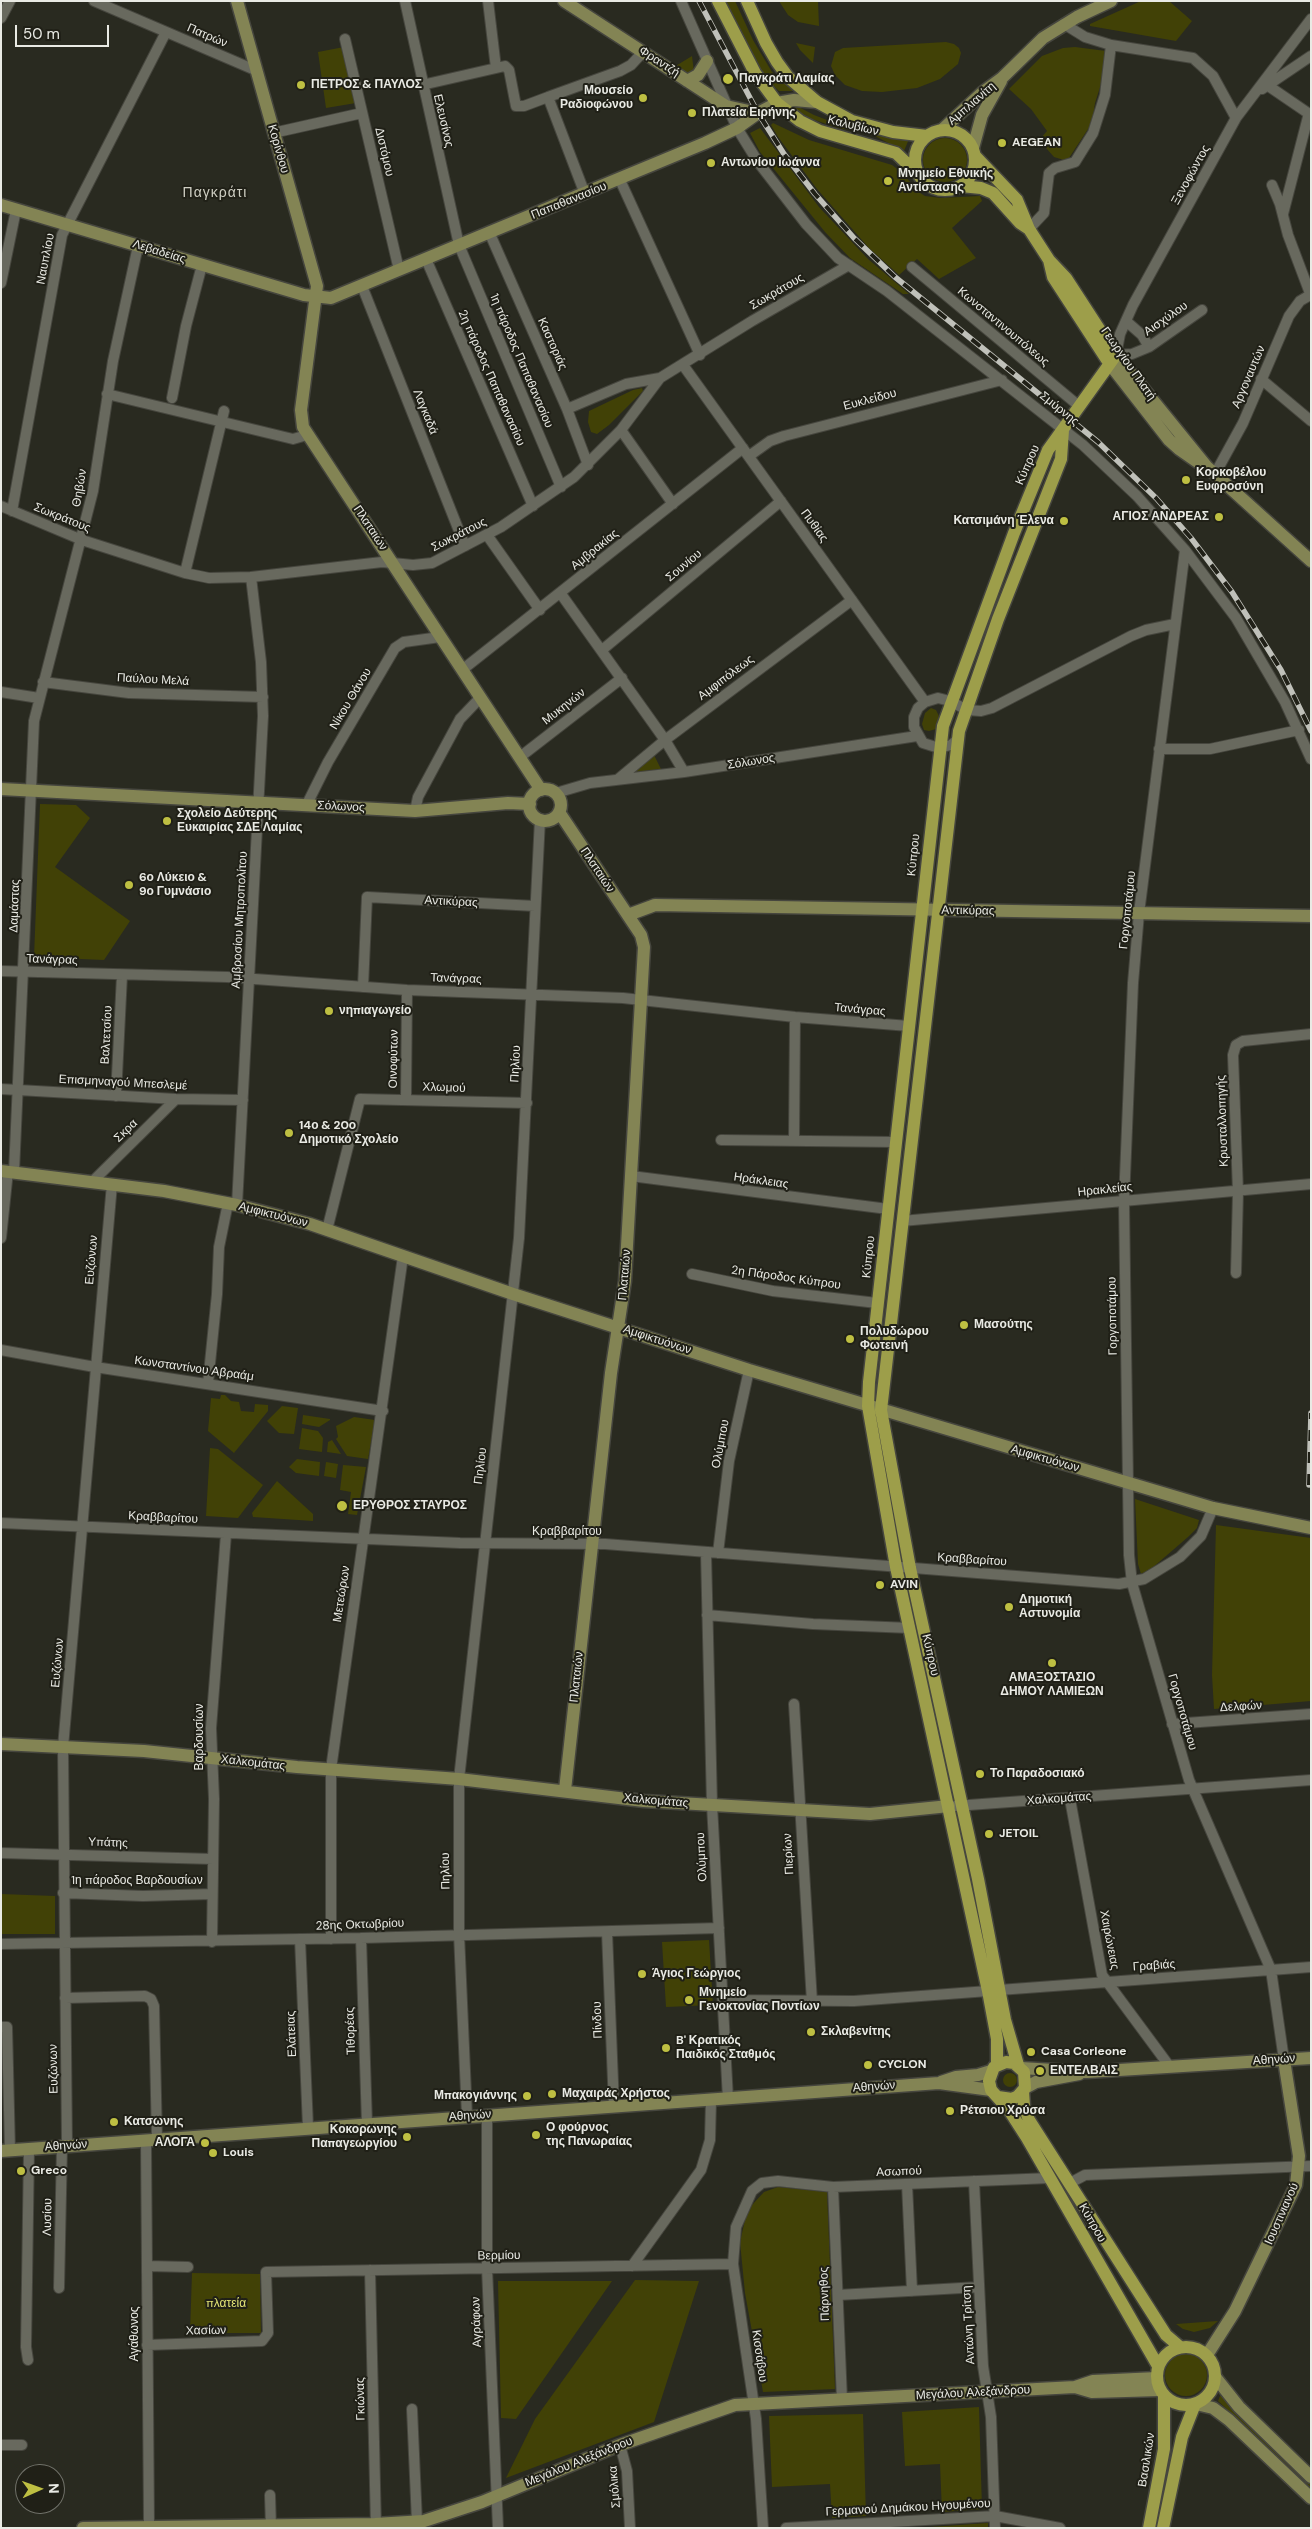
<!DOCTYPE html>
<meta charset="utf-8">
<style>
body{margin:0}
#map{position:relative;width:1312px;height:2529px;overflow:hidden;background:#292a20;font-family:"DM Sans",sans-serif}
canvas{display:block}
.frame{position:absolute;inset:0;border:2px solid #e9eae4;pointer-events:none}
.north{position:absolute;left:15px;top:2464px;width:50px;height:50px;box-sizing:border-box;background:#202017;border:1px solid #707169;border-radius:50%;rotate:88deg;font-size:14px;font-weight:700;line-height:20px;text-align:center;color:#e9eae4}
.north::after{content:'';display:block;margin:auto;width:18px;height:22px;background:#bebf42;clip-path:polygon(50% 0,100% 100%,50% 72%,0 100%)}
.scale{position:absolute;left:15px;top:25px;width:94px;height:22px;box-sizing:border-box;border:2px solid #e9eae4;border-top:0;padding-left:6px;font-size:15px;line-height:18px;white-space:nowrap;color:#e9eae4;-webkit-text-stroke:4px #202017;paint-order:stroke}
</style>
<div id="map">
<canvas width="1312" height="2529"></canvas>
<div class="frame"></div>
<div class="north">N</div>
<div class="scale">50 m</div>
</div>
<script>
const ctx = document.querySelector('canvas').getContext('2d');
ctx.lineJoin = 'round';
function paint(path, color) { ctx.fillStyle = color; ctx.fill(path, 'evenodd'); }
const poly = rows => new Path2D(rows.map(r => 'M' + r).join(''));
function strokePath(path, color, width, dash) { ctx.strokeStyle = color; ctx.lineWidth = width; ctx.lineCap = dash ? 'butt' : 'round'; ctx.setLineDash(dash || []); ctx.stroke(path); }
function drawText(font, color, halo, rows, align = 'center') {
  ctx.font = font + ' "DM Sans",sans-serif'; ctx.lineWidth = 4; ctx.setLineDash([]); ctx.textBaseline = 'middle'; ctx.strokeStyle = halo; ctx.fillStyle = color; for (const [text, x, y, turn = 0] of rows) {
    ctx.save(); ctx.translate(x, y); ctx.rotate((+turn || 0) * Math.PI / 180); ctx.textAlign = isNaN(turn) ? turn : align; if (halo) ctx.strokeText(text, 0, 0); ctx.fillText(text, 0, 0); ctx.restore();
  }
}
const green = poly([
 [726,1,735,1,753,40,772,72,794,91,779,91,765,78],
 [779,1,818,1,819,26,798,22,788,15],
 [1141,1,1169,1,1192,21,1176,41,1090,26,1090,24],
 [946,42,954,44,959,48,961,53,958,64,940,79,917,88,882,92,862,91,845,85,835,75,831,66,835,52,843,48],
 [796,43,815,47,813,63,800,50],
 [344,47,356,103,326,108,318,52],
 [1075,47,1106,51,1102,81,1095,103,1092,123,1067,161,1054,157,1039,140,1047,131,1031,109,1009,89,1042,56,1063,48],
 [692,56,694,72,688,75,674,67],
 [793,104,814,115,840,125,909,139,904,151,871,134,838,128,812,119,792,108],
 [773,123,809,140,892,165,904,174,917,191,925,196,941,198,980,196,982,201,952,228,976,258,939,279,917,259,899,275,869,248,817,189,778,137,771,125],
 [760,128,819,207,868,259,909,294,903,294,850,258,825,232,760,152,750,133],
 '923 160a22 22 0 1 1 44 0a22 22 0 1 1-44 0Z',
 [642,388,643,391,609,425,597,434,591,432,588,422,589,411,633,390],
 [931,708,936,710,939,716,936,729,929,731,924,730,922,724,925,713],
 [654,755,661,769,635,772],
 [40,804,76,805,90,818,55,867,130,921,104,960,34,957],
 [221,1395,225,1395,231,1401,239,1402,241,1411,254,1412,255,1404,268,1405,268,1411,234,1453,208,1431,211,1398,220,1399],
 [282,1406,298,1408,294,1434,279,1433,267,1421],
 [303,1415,330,1419,330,1420,319,1427,302,1424],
 [354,1417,375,1420,368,1459,347,1456,336,1439,338,1437,336,1426],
 [302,1428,318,1431,323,1438,322,1452,299,1449],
 [332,1440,341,1454,327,1452,328,1442],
 [210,1448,218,1449,263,1485,238,1518,206,1516],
 [297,1459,320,1462,319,1476,296,1473,289,1467],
 [326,1462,338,1464,336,1478,324,1476],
 [343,1465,366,1467,357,1515,348,1514,351,1492,340,1490],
 [277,1481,313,1514,313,1521,253,1517,252,1513],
 [1135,1499,1199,1520,1197,1528,1188,1537,1151,1569,1141,1574,1138,1564],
 [1216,1525,1311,1538,1311,1701,1214,1709,1212,1675],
 [1,1894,55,1896,55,1934,1,1934],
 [709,1940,713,2005,666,2007,662,1942],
 '1003 2080a7 7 0 1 1 14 0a7 7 0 1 1-14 0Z',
 [778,2187,827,2192,835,2389,763,2392,745,2293,740,2242,745,2220,752,2205,764,2192],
 [192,2273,260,2274,261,2333,190,2333],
 [635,2280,699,2281,654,2422,506,2478,535,2419],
 [498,2281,612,2281,516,2419,501,2418],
 [1218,2321,1210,2328,1194,2332,1183,2329,1176,2324],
 '1165 2375a21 21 0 1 1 42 0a21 21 0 1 1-42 0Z',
 [1220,2396,1223,2396,1311,2483,1311,2488,1218,2401],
 [979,2407,982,2509,942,2512,940,2464,905,2466,902,2412],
 [863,2414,866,2516,832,2518,830,2484,772,2487,769,2416],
 [988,2523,988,2528,916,2528]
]);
const street = poly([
 [94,1,255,70],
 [405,1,459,245,561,487],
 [488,1,496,68],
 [681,1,737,128,758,162,806,224,838,258,887,291,1083,445,1137,496,1185,550,1236,618,1285,702,1311,759],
 [1,18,10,1],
 [1064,24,1085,37,1111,45,1193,58,1213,76,1236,118],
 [345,39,399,270],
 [422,85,505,66,509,70,516,106,524,106,548,97],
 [1267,85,1311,115],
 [1262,89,1311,56],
 [273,133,362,113],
 [620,180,700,355],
 [1272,185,1280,204,1288,235,1311,296],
 [585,194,548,97,620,71,631,65,643,52],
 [1283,214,1309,113],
 [1029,229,1044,213,1049,173,1055,168,1075,162,1093,133,1105,95,1111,45],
 [490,234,567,409,588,465],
 [426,259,533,506],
 [912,267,1079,406],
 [1,283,16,210],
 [362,286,465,546],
 [1202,310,1149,347,1132,354,1116,355,1120,334,1133,305,1236,118,1311,19],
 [1126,321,1142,335,1149,347],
 [683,365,925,702],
 [1261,379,1311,421],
 [107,394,293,439,307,435],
 [172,398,186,326,202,265],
 [567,409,626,384,660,378],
 [621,430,673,504],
 [749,456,770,441,784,436,1002,380],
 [1215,474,1243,423,1289,316,1300,301,1310,295],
 [1,506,82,540,185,573,209,578,251,577,382,562,413,565,432,563,501,527,574,477,621,430,660,378,752,321,849,265],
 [12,511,62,235,166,32],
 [487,535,540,610],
 [1185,550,1139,913,1133,983,1124,1201,1129,1555,1132,1583,1189,1780,1271,1970,1284,2060],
 [185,573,224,411],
 [561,594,665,740,684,772],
 [602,650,781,501],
 [462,670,743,448],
 [43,682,129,693,263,697],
 [1,692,39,698],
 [957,740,951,745,939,748,923,743,914,727,914,717,918,708,925,702,938,698,950,701,967,710,981,711,992,708,1131,636,1146,630,1175,624],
 [1159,749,1210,749,1299,730],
 [520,757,622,678],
 [617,780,665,740,852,600],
 [556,793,590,783,684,772,917,736],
 [306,806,328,762,395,648,404,642,440,637],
 [415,811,418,797,460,719,480,698],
 [1,971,227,977,407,990,623,998,795,1017,909,1026],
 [363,987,367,897,535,906],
 [1,1089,176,1099,243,1100],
 [116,1096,122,975],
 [406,1099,407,990],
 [721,1140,896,1142],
 [794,1141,795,1017],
 [14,1172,34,721,93,491,113,361,138,246],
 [631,1176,888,1209],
 [93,1181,176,1099],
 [237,1205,263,716,261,662,251,577],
 [902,1221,1311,1184],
 [327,1230,360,1099,527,1103],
 [1,1238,8,1171],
 [1236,1273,1238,1192,1233,1055,1236,1045,1243,1041,1311,1034],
 [692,1274,773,1291,877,1303],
 [1,1350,95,1367,383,1411],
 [208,1383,217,1294,219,1247,228,1203],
 [1,1523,460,1543,605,1544,1119,1584,1144,1579,1180,1557,1201,1536,1213,1508],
 [706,1553,712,1805,728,2099],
 [718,1553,729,1461,749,1370],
 [707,1615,813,1624,910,1628],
 [794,1704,812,2002],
 [1172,1724,1311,1714],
 [1070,1799,1102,1975,1170,2067],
 [955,1806,1311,1780],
 [1,1853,213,1859],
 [63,1893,143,1896,212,1894],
 [607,1932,614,2107],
 [361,1938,367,2124],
 [300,1939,308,2127],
 [331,1939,331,1769,403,1256],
 [212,1942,214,1799,211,1728,226,1534],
 [1,1944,361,1938,719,1928],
 [999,1990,1311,1967],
 [65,1998,145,1996,151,1999,154,2006,157,2140],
 [723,2000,854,2001,988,1991],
 [1,2027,7,2027,10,2151],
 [487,2115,487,2268,498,2528],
 [467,2116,459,1934,459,1779,519,1238,540,819],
 [146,2141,149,2526],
 [67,2146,63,1747,112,1184],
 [974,2181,983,2366,991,2417,995,2528],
 [1070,2183,1085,2175,1311,2166],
 [907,2184,912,2291],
 [833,2187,842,2400],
 [147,2266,188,2267],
 [632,2266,701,2170,710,2140,711,2100],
 [370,2270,376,2528],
 [59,2288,62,2146],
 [838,2295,979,2287],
 [147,2345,262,2341,268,2333,266,2272,733,2264],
 [28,2360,26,2347,29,2149],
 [412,2409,417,2522],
 [1,2445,22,2445],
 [620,2445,627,2471,630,2528],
 [270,2495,271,2528],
 [763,2528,756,2419,733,2264,736,2227,752,2191,762,2183,778,2181,833,2187,1050,2178],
 [786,2528,995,2516,1060,2528]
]);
const secondary = poly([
 [237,1,317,286,301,410,303,427,541,790],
 [564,1,726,106,758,113],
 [687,81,698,75,707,61],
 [942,130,983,92,1002,78,1043,38,1077,17,1111,1],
 [973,148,982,115,1001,81],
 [1,205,304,295,331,298,705,143,737,128,758,113,777,103,794,100,817,102],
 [1116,355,1207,467,1311,561],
 [1109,363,1169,440,1179,449,1202,465],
 [1,789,415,811,508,803,530,804],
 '529 805a16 16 0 1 1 32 0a16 16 0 1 1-32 0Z',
 [559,812,641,935,644,947,625,1281,611,1373,565,1790],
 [628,915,655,905,1311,916],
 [1,1171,164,1191,237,1205,310,1224,513,1294,749,1370,1213,1508,1311,1528],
 [1,1744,144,1751,297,1767,459,1779,644,1801,870,1814,949,1806],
 [1021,2068,1087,2072,1311,2058],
 [941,2082,956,2077,978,2075,991,2071],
 [1025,2088,1036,2082,1079,2074],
 [1,2151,939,2083,991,2090],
 [1207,2355,1235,2311,1296,2185,1299,2156,1284,2060],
 [1216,2378,1239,2407,1311,2477],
 [1075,2387,1092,2392,1160,2390],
 [1196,2404,1213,2408,1229,2420,1311,2498],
 [83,2528,375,2524,424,2521,482,2502,620,2445,735,2405,1075,2387,1093,2381,1157,2378]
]);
const primary = poly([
 [718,1,755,73,777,103,800,121,820,131,896,153,919,175],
 [747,1,766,43,777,62,788,77,817,102,852,121,893,132,927,136],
 '915 160a30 30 0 1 1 60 0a30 30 0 1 1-60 0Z',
 [976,157,1017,200,1029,229,1049,260,1053,277,1109,363],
 [961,186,981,188,993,193,1020,223,1029,229],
 [997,2065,997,2039,988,1991,896,1567,868,1406,869,1382,943,726,1014,533,1048,450,1116,355,1066,278,1049,260],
 [1018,2065,1005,2020,978,1879,910,1568,881,1410,959,731,998,619,1061,459,1063,430],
 [1023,2091,1024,2106,1029,2120,1166,2335,1180,2347],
 [998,2097,1012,2099,1018,2096,1025,2088,1024,2072,1014,2063,1006,2062,994,2067,989,2081,991,2090,1009,2110,1027,2138,1158,2366],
 '1157 2376a29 29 0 1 1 58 0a29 29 0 1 1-58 0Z',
 [1149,2528,1164,2449,1164,2396],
 [1163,2528,1182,2437,1195,2404]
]);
const rail = poly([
 [699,1,758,113,784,154,815,194,854,238,895,277,1098,442,1156,498,1191,538,1232,592,1281,670,1311,731],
 [1309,1485,1311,1413]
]);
const markers = [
 [728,79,6,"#bebf42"],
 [301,85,5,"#bebf42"],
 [643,98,5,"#bebf42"],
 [692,113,5,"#bebf42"],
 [1002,143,5,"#bebf42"],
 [711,163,5,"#bebf42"],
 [888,181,5,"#bebf42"],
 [1186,480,5,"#bebf42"],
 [1219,517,5,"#bebf42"],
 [1064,521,5,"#bebf42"],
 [167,821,5,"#bebf42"],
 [129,885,5,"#bebf42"],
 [329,1011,5,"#bebf42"],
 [289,1133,5,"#bebf42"],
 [964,1325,5,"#bebf42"],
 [850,1339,5,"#bebf42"],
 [342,1506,6,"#bebf42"],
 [880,1585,5,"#bebf42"],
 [1009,1607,5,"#bebf42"],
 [1052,1663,5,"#bebf42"],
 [980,1774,5,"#bebf42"],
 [989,1834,5,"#bebf42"],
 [642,1974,5,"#bebf42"],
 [689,2000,5,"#bebf42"],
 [811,2032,5,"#bebf42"],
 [666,2048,5,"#bebf42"],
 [1031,2052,5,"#bebf42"],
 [868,2065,5,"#bebf42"],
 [1040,2071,5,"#bebf42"],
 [552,2094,5,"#bebf42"],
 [527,2096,5,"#bebf42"],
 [950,2111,5,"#bebf42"],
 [114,2122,5,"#bebf42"],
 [536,2135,5,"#bebf42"],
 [407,2137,5,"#bebf42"],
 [205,2143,5,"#bebf42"],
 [213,2153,5,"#bebf42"],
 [21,2171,5,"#bebf42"]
];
const streetNames = [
 ["Πατρών",207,36,23],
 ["Φραντζή",659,62,33],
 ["Αμπλιανίτη",972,104,-41],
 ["Ελευσίνος",443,121,77],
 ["Καλυβίων",853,126,14],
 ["Κορίνθου",278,149,74],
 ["Διστόμου",384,152,77],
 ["Ξενοφώντος",1191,175,-61],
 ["Παπαθανασίου",569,201,-22],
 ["Λεβαδείας",159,252,17],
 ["Ναυπλίου",46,259,-79],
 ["Σωκράτους",777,292,-30],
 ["Αισχύλου",1166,319,-35],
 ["Κωνσταντινουπόλεως",1003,327,40],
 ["Καστοριάς",552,344,66],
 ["1η πάροδος Παπαθανασίου",521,361,67],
 ["Γεωργίου Πλατή",1128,364,55],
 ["Αργοναυτών",1249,377,-67],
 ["2η πάροδος Παπαθανασίου",491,378,66],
 ["Ευκλείδου",870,400,-15],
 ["Σμύρνης",1059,409,39],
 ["Λαγκαδά",425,412,68],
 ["Κύπρου",1028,465,-66],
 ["Θηβών",80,488,-80],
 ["Σωκράτους",62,518,22],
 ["Πυθίας",814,526,54],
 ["Πλαταιών",370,528,56],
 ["Σωκράτους",459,535,-27],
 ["Αμβρακίας",595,550,-39],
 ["Σουνίου",684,566,-40],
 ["Αμφιπόλεως",726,678,-37],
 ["Παύλου Μελά",153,680,3],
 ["Νίκου Θάνου",351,699,-59],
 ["Μυκηνών",564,707,-38],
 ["Σόλωνος",751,762,-9],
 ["Σόλωνος",341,807,3],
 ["Κύπρου",914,855,-84],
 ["Πλαταιών",597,870,56],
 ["Αντικύρας",451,902,3],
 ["Δαμάστας",15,906,-88],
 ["Γοργοποτάμου",1128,910,-84],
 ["Αντικύρας",968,911,1],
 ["Αμβροσίου Μητροπολίτου",240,920,-87],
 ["Τανάγρας",52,960,2],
 ["Τανάγρας",456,979,2],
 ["Τανάγρας",860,1010,5],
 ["Βαλτετσίου",107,1035,-87],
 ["Οινοφύτων",394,1059,-89],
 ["Πηλίου",516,1064,-87],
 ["Επισμηναγού Μπεσλεμέ",123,1083,3],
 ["Χλωμού",444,1088,2],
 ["Κρυσταλλοπηγής",1223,1121,-92],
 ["Σκρα",126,1131,-44],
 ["Ηράκλειας",761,1181,8],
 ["Ηρακλείας",1105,1190,-6],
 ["Αμφικτυόνων",273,1215,14],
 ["Κύπρου",869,1257,-84],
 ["Ευζώνων",92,1260,-85],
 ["Πλαταιών",625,1275,-85],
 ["2η Πάροδος Κύπρου",786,1278,8],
 ["Γοργοποτάμου",1113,1316,-91],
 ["Αμφικτυόνων",657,1340,18],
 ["Κωνσταντίνου Αβραάμ",194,1369,8],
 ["Ολύμπου",721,1444,-79],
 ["Αμφικτυόνων",1045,1459,16],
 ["Πηλίου",481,1466,-83],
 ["Κραββαρίτου",163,1518,3],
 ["Κραββαρίτου",567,1532],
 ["Κραββαρίτου",972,1560,4],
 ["Μετεώρων",342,1594,-81],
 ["Κύπρου",930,1655,77],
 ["Ευζώνων",58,1663,-85],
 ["Πλαταιών",577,1677,-84],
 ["Δελφών",1241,1707,-3],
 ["Γοργοποτάμου",1182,1712,74],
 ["Βαρδουσίων",200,1737,-90],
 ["Χαλκομάτας",253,1763,6],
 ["Χαλκομάτας",1059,1799,-4],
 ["Χαλκομάτας",656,1801,5],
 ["Υπάτης",108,1843,2],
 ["Πιερίων",789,1854,-93],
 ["Ολύμπου",702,1857,-93],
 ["Πηλίου",446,1871,-91],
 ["1η πάροδος Βαρδουσίων",137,1881],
 ["28ης Οκτωβρίου",360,1925,-2],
 ["Χαιρώνειας",1109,1940,79],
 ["Γραβιάς",1154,1966,-4],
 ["Πίνδου",598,2020,-92],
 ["Τιθορέας",351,2031,-92],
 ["Ελάτειας",292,2034,-92],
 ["Αθηνών",1274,2060,-4],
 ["Ευζώνων",54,2069,-91],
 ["Αθηνών",874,2087,-4],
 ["Αθηνών",470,2116,-4],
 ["Αθηνών",66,2146,-4],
 ["Ασωπού",899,2172,-2],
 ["Ιουστινιανού",1282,2214,-66],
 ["Λυσίου",48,2217,-89],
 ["Κύπρου",1092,2223,60],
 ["Βερμίου",499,2256,-1],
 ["Πάρνηθος",825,2294,-92],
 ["Αγράφων",477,2322,-92],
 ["Αντώνη Τρίτση",969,2325,-93],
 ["Χασίων",206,2331,-1],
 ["Αγάθωνος",135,2334,-90],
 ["Κισσάβου",759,2356,82],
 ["Μεγάλου Αλεξάνδρου",973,2393,-3],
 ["Γκιώνας",361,2399,-91],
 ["Βασιλικών",1147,2460,-81],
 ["Μεγάλου Αλεξάνδρου",579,2462,-22],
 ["Σμόλικα",615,2487,-95],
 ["Γερμανού Δημάκου Ηγουμένου",908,2508,-3]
];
const poiNames = [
 ["Παγκράτι Λαμίας",739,79],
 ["ΠΕΤΡΟΣ & ΠΑΥΛΟΣ",311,85],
 ["Μουσείο",633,91,"right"],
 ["Ραδιοφώνου",633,105,"right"],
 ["Πλατεία Ειρήνης",702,113],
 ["AEGEAN",1012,143],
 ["Αντωνίου Ιωάννα",721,163],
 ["Μνημείο Εθνικής",898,174],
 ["Αντίστασης",898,188],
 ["Κορκοβέλου",1196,473],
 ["Ευφροσύνη",1196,487],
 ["ΑΓΙΟΣ ΑΝΔΡΕΑΣ",1209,517,"right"],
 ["Κατσιμάνη Έλενα",1054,521,"right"],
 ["Σχολείο Δεύτερης",177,814],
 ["Ευκαιρίας ΣΔΕ Λαμίας",177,828],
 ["6ο Λύκειο &",139,878],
 ["9ο Γυμνάσιο",139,892],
 ["νηπιαγωγείο",339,1011],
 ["14ο & 20ο",299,1126],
 ["Δημοτικό Σχολείο",299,1140],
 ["Μασούτης",974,1325],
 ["Πολυδώρου",860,1332],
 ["Φωτεινή",860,1346],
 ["ΕΡΥΘΡΟΣ ΣΤΑΥΡΟΣ",353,1506],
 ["AVIN",890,1585],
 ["Δημοτική",1019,1600],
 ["Αστυνομία",1019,1614],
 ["ΑΜΑΞΟΣΤΑΣΙΟ",1052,1678,"center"],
 ["ΔΗΜΟΥ ΛΑΜΙΕΩΝ",1052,1692,"center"],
 ["Το Παραδοσιακό",990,1774],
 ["JETOIL",999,1834],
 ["Άγιος Γεώργιος",652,1974],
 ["Μνημείο",699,1993],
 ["Γενοκτονίας Ποντίων",699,2007],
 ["Σκλαβενίτης",821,2032],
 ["B' Κρατικός",676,2041],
 ["Παιδικός Σταθμός",676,2055],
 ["Casa Corleone",1041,2052],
 ["CYCLON",878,2065],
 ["ΕΝΤΕΛΒΑΙΣ",1050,2071],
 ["Μαχαιράς Χρήστος",562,2094],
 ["Μπακογιάννης",517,2096,"right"],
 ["Ρέτσιου Χρύσα",960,2111],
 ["Κατσωνης",124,2122],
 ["Ο φούρνος",546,2128],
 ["της Πανωραίας",546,2142],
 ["Κοκορωνης",397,2130,"right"],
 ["Παπαγεωργίου",397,2144,"right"],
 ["ΑΛΟΓΑ",195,2143,"right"],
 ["Louis",223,2153],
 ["Greco",31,2171]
];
const parkNames = [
 ["πλατεία",226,2304]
];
const neighbourhoodNames = [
 ["Παγκράτι",215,193]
];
paint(green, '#414106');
strokePath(street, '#46463e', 12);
strokePath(secondary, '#46463e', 15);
strokePath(primary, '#46463e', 15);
strokePath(street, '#68695e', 10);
strokePath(secondary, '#838454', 12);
strokePath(primary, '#9d9e4a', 12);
strokePath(rail, '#c0c1ba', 5.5);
strokePath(rail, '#202017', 4, [11]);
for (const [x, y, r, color] of markers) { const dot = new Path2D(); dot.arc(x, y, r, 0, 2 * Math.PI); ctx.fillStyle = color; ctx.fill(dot); strokePath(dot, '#202017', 2); }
drawText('12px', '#e9eae4', '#202017', streetNames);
drawText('bold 12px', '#e9eae4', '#202017', poiNames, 'left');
drawText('12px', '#e3e475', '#202017', parkNames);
ctx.letterSpacing = '1px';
drawText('14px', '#cfcfc3', '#202017', neighbourhoodNames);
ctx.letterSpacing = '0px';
</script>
